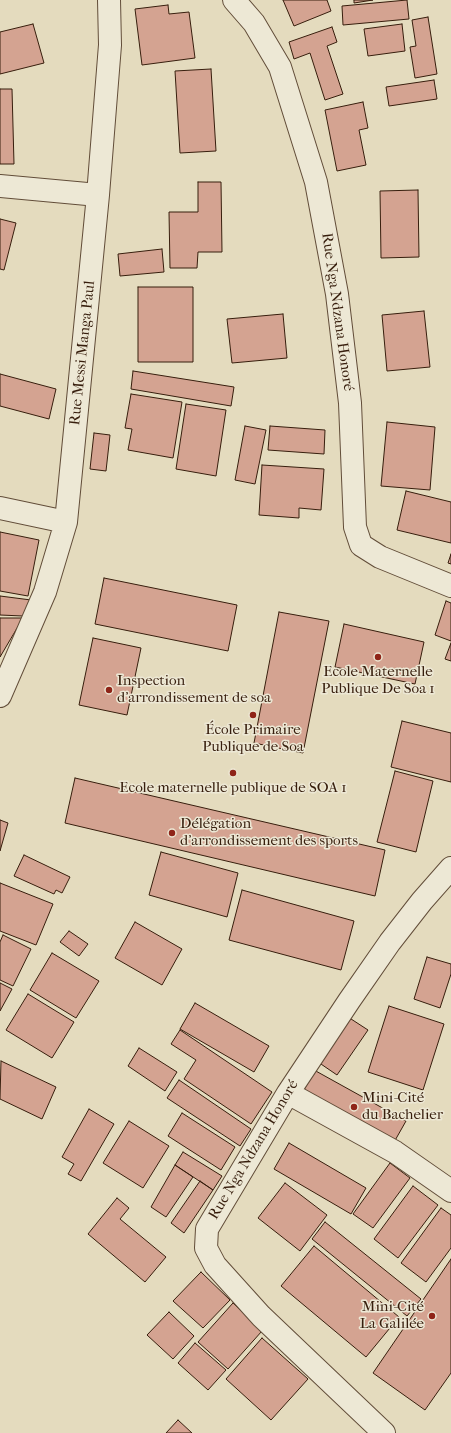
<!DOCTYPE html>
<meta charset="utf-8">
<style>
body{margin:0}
canvas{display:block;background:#e4dbbe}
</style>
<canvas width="451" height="1433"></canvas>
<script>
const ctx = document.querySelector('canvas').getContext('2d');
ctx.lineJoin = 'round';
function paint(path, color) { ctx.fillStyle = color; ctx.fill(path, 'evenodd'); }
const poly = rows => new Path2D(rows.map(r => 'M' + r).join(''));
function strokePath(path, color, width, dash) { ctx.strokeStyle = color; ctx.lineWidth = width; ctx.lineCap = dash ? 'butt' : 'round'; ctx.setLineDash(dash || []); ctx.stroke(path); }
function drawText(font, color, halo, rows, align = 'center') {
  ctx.font = font + ' "IM FELL French Canon",serif'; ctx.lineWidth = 3; ctx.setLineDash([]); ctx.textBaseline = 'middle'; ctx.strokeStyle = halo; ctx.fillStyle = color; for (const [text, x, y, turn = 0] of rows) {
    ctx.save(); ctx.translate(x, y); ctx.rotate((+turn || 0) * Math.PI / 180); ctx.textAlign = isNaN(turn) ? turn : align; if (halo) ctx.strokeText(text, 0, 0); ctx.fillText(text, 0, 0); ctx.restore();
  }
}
const building = poly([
 [283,0,327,0,331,11,294,26,283,0],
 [354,0,373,0,354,3,354,0],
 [407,0,409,19,343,25,342,6,407,0],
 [168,5,169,14,189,12,195,58,142,65,135,9,168,5],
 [428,17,437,74,415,78,410,47,416,46,412,20,428,17],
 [33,24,44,63,0,74,0,32,33,24],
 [402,24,405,51,368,56,364,29,402,24],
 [332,27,337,42,327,46,343,94,325,100,310,53,294,59,289,42,332,27],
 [211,69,216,151,180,153,175,71,211,69],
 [434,80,437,99,389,106,386,87,434,80],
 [0,89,12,89,14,164,0,164,0,89],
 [363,102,368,128,359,130,366,165,337,171,325,110,363,102],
 [198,182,221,182,222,252,198,252,197,268,170,268,169,212,198,212,198,182],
 [418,190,419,257,381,258,380,191,418,190],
 [0,219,16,223,4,270,0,269,0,219],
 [162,249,164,272,120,276,118,254,162,249],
 [138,287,193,287,193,362,138,362,138,287],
 [424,311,430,367,387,371,382,315,424,311],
 [283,314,287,358,232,363,227,319,283,314],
 [133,371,234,387,231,406,131,389,133,371],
 [0,374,56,389,49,419,0,406,0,374],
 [131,394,182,402,173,458,128,450,132,429,125,428,131,394],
 [186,404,226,410,216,476,176,469,186,404],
 [387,422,435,427,430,490,381,486,387,422],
 [245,426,266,430,255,484,235,480,245,426],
 [270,426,325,430,324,454,268,450,270,426],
 [94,433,110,435,106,471,90,469,94,433],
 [262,465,324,469,321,510,299,508,299,518,259,515,262,465],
 [406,491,451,502,451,543,397,530,406,491],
 [0,532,39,540,28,596,0,591,0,532],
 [451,554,451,564,448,563,451,554],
 [104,578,237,605,228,651,95,624,104,578],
 [0,596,31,600,23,616,0,615,0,596],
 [446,601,451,603,451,641,435,635,446,601],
 [279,612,329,621,303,753,254,743,279,612],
 [0,618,23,618,0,657,0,618],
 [344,624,424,642,415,684,335,667,344,624],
 [93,638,141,648,127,715,79,705,93,638],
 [451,643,451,661,445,659,451,643],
 [402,721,451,733,451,782,391,767,402,721],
 [395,771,433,781,416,852,377,842,395,771],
 [75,778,385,850,375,896,65,823,75,778],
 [0,820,8,823,0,851,0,820],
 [161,852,238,873,227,917,149,895,161,852],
 [24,855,70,877,62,893,56,890,54,894,14,876,24,855],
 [0,883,53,904,36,945,0,931,0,883],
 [242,890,354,921,341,970,229,940,242,890],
 [135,922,182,949,162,985,115,958,135,922],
 [69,931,88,944,79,956,60,942,69,931],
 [3,935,31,949,13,986,0,980,0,942,3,935],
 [52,953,99,981,76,1018,30,990,52,953],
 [427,957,451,964,451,974,440,1008,414,999,427,957],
 [0,983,12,989,0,1011,0,983],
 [28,994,74,1022,52,1058,6,1030,28,994],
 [195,1003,269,1046,254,1072,180,1029,195,1003],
 [389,1006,444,1024,423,1090,368,1072,389,1006],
 [348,1017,368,1030,337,1075,318,1062,348,1017],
 [180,1030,272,1092,251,1124,184,1079,196,1060,171,1044,180,1030],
 [139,1048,177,1072,165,1091,128,1066,139,1048],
 [1,1061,56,1087,42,1119,0,1099,1,1061],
 [314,1070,406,1121,393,1144,302,1094,314,1070],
 [179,1080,251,1129,240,1146,167,1098,179,1080],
 [89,1109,114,1124,81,1181,68,1174,74,1164,62,1157,89,1109],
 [182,1113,235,1147,221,1170,168,1136,182,1113],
 [129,1121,169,1146,143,1188,103,1163,129,1121],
 [289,1143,366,1188,351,1214,274,1169,289,1143],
 [183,1152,222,1176,213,1190,175,1165,183,1152],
 [390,1163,410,1178,373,1228,353,1214,390,1163],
 [175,1165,193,1177,166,1217,151,1207,175,1165],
 [200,1181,213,1190,184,1233,171,1223,200,1181],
 [285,1183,327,1215,300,1251,258,1218,285,1183],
 [413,1186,438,1205,398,1258,374,1239,413,1186],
 [117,1198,129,1208,120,1219,166,1257,145,1282,88,1234,117,1198],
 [441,1208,451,1215,451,1248,426,1282,401,1263,441,1208],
 [325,1222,421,1299,407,1316,312,1239,325,1222],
 [314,1246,399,1317,366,1357,281,1286,314,1246],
 [451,1259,451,1373,425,1410,373,1373,451,1259],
 [201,1272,230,1300,203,1328,173,1301,201,1272],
 [233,1303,262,1331,228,1369,198,1342,233,1303],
 [169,1312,194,1336,173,1359,147,1335,169,1312],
 [262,1338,308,1379,271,1420,226,1379,262,1338],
 [195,1343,226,1370,208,1390,178,1363,195,1343],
 [178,1420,192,1433,166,1433,178,1420]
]);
const street = poly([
 [234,0,254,23,280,67,316,182,337,294,350,403,355,527,361,545,380,557,451,586],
 [0,186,98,195],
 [0,508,66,522],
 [0,696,45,592,66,522,98,195,110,45,109,0],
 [288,1093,395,1152,451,1191],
 [384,1433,261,1316,215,1265,206,1248,207,1229,288,1093,349,1001,390,942,422,901,451,868]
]);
const markers = [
 [378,657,4,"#8f2418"],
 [109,690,4,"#8f2418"],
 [253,715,4,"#8f2418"],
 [233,773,4,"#8f2418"],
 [172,833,4,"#8f2418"],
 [354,1107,4,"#8f2418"],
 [432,1316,4,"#8f2418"]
];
const streetNames = [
 ["Rue Nga Ndzana Honoré",337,312,82],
 ["Rue Messi Manga Paul",83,353,-84],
 ["Rue Nga Ndzana Honoré",254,1150,-59]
];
const poiNames = [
 ["Ecole Maternelle",378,672],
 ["Publique De Soa 1",378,689],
 ["Inspection",117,681,"left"],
 ["d'arrondissement de soa",117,698,"left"],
 ["École Primaire",253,730],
 ["Publique de Soa",253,747],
 ["Ecole maternelle publique de SOA 1",233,788],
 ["Délégation",180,824,"left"],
 ["d'arrondissement des sports",180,841,"left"],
 ["Mini-Cité",362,1098,"left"],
 ["du Bachelier",362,1115,"left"],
 ["Mini-Cité",424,1307,"right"],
 ["La Galilée",424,1324,"right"]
];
paint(building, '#d4a391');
strokePath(building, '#371e0d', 1);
strokePath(street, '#624d39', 24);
strokePath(street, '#ede8d5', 22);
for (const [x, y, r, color] of markers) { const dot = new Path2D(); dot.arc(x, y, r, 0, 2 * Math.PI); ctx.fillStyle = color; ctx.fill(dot); strokePath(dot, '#ede8d5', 1.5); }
drawText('15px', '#371e0d', '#ede8d5', streetNames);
drawText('15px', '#371e0d', '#ede8d5', poiNames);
</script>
